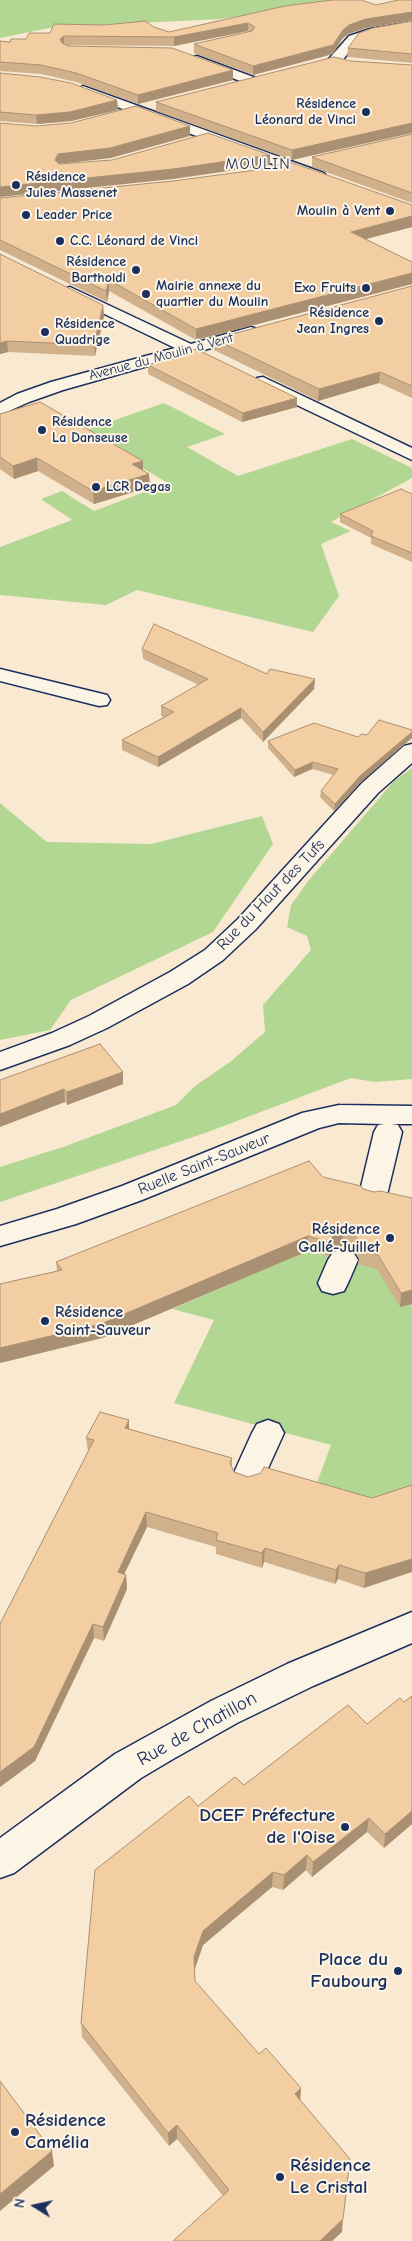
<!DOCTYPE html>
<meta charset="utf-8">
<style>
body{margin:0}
#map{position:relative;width:412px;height:2241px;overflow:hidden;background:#f9e9d1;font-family:"Comic Neue",sans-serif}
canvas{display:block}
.north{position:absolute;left:10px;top:2181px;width:50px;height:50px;-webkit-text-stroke:4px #fcf5e5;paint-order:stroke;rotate:280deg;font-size:14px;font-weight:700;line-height:20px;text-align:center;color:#1b2f5e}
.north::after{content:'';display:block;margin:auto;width:18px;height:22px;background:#1b2f5e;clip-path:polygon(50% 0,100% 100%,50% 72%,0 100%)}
</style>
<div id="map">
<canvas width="412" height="2241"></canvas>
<div class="north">N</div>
</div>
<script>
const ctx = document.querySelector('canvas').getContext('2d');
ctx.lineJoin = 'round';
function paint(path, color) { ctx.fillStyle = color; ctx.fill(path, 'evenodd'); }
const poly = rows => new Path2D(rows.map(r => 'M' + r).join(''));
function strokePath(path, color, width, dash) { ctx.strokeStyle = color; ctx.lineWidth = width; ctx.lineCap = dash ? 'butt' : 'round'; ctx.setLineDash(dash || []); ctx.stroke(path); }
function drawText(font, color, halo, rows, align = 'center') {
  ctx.font = font + ' "Comic Neue",sans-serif'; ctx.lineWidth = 4; ctx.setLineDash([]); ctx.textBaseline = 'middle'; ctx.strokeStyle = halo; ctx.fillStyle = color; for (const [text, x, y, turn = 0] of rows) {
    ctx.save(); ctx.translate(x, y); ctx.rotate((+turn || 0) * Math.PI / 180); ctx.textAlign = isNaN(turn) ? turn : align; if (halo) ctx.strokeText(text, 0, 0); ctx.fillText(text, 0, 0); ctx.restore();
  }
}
const green = poly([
 [0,0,340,0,221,19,54,27,0,38],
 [164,403,225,434,187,447,238,476,352,439,412,468,412,478,331,522,351,531,321,544,339,596,313,632,137,590,106,605,0,595,0,547,72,520,41,499,62,491,94,511,168,483,125,458,75,434],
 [412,768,412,1079,375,1082,351,1078,205,1133,0,1202,0,1167,66,1146,176,1105,195,1086,230,1062,265,1032,263,1005,311,950,307,936,287,927,291,905,309,880,394,781],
 [0,803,47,842,151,844,262,816,273,844,213,932,71,1000,50,1030,0,1040],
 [285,1245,402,1275,412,1304,412,1499,371,1512,312,1496,331,1445,174,1403,214,1320,172,1309,295,1256]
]);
const street = poly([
 [412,22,412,28,372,35,357,40,343,60,338,63,334,64,328,60,349,36,370,29,412,22],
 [197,56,256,78,258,81,252,85,248,84,193,63,191,60,193,57,197,56],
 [83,86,324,173,326,176,319,180,314,179,79,93,77,90,83,86],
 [70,287,191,344,251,327,257,329,259,332,257,335,63,390,29,402,0,415,0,403,17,394,51,382,175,348,65,295,62,292,65,289,70,287],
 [263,377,412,448,412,460,257,386,255,382,257,378,263,377],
 [0,669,107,695,110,700,107,705,99,706,0,681,0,669],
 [412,744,412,763,378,793,256,929,223,960,188,984,107,1028,70,1045,0,1070,0,1052,52,1033,89,1016,170,972,205,950,238,919,362,783,404,746,412,744],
 [339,1105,412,1106,412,1124,392,1124,398,1125,402,1132,387,1195,383,1202,373,1205,363,1202,359,1195,374,1132,378,1125,384,1124,339,1123,319,1128,142,1200,76,1224,0,1246,0,1226,57,1209,122,1186,302,1113,339,1105],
 [343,1249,353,1252,358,1260,348,1283,344,1291,333,1294,322,1291,318,1283,328,1260,333,1252,343,1249],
 [268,1420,279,1424,284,1433,264,1477,260,1486,248,1490,236,1486,232,1477,252,1433,257,1424,268,1420],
 [412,1612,412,1643,313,1686,237,1723,173,1759,141,1778,14,1873,0,1878,0,1838,115,1754,211,1701,287,1664,412,1612]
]);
const wall = poly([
 [412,0,412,20,366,28,348,34,342,39,333,54,253,75,194,53,194,44,248,32,248,31,174,46,66,45,233,70,233,80,138,104,76,82,41,74,0,71,0,41,10,42,26,39,50,33,154,27,169,32],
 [412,21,412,63,347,57,348,48],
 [351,61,292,160,156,111,156,102],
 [0,73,117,100,118,110,71,121,37,124,0,121],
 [412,134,412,203,312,167,312,157],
 [0,198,412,205,412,227,365,239,412,262,412,284,196,340,109,291,107,302,0,250],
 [0,254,103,305,104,316,95,356,8,352,0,354],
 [412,286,412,398,379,383,318,401,214,350,214,339],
 [148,365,297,407,242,422,148,374],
 [0,414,143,461,143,470,150,487,94,504,38,471,14,479,0,469],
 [412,494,412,562,371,544,371,538,340,522,340,514],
 [142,649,267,674,315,679,314,689,263,742,241,718,158,767,122,750,122,740,164,717,161,716,161,706,199,685,143,659],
 [367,735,361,782,334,811,320,797,321,791,334,775,312,769,294,777,268,748,268,741,358,737],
 [0,1080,123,1084,67,1105,65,1102],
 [323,1177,374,1192,412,1198,412,1304,400,1307,377,1269,358,1264,359,1258,354,1250,342,1247,332,1250,328,1256,308,1251,102,1338,0,1363,0,1284,57,1271,56,1262],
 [129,1429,232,1458,232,1467,234,1472,248,1477,372,1498,364,1588,338,1579,335,1584,264,1562,262,1568,216,1554,216,1547,147,1527,124,1574,126,1575,127,1589,104,1641,94,1638,35,1761,0,1787,0,1624,88,1452,86,1438],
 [412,1696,412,1824,384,1848,367,1832,312,1877,306,1870,283,1890,272,1887,203,1945,195,1969,195,1981,259,2054,301,2088,300,2100,342,2232,332,2241,173,2241,223,2196,177,2139,169,2146,82,2037,81,2023,198,1806,244,1785,367,1724,404,1702]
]);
const shadedWall = poly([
 [412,12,412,20,366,28,348,34,342,39,333,54,253,75,253,66,343,30,349,25,366,19],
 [248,23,248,31,174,46,174,37],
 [64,36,64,45,61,48,60,39],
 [233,70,233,80,138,104,138,95],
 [117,100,118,110,71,121,37,124,36,115],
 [412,123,412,133,292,160,292,150],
 [190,126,190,136,111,158,59,164,55,160,58,154],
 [270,155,270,165,173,179,0,197,0,187],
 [412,216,412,227,351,243,351,232],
 [412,273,412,284,196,340,196,329],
 [109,280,109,291,107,302,106,291],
 [103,305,104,316,95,356,94,345],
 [7,341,8,352,0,354,0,343],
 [380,372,379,383,318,401,319,389],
 [297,398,297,407,242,422,243,413],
 [37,458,38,471,14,479,13,466],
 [143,461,143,473,132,464],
 [149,474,150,487,94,504,93,491],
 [315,679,314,689,263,742,263,732],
 [241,708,241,718,158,767,158,757],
 [412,732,412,738,361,782,334,811,335,804,361,775],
 [313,762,312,769,294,777,295,770],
 [123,1072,123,1084,67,1105,67,1092],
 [64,1089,65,1102,0,1127,0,1114],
 [343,1233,342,1247,332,1250,328,1256,329,1242,333,1236],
 [308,1236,308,1251,102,1338,0,1363,0,1348],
 [412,1290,412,1304,400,1307,401,1293],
 [129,1420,129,1435,125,1428],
 [146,1512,147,1527,118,1587,118,1572],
 [265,1548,264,1562,262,1568,262,1553],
 [412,1559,412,1572,364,1588,365,1573],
 [339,1565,338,1579,335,1584,336,1570],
 [126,1575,127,1589,104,1641,103,1627],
 [93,1624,94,1638,35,1761,0,1787,0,1772],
 [412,1811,412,1824,384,1848,385,1834],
 [369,1818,367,1832,312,1877,313,1862],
 [307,1855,306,1870,283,1890,284,1875],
 [273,1872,272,1887,203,1945,194,1971,194,1957,203,1931],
 [301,2088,300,2102,295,2094],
 [177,2125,177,2139,169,2146,168,2133],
 [52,2151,54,2166,0,2211,0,2194],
 [343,2219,342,2232,332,2241,320,2241]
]);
const building = poly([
 [332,0,361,0,376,5,398,0,412,0,412,12,366,19,349,25,343,30,333,45,253,66,194,44,252,31,255,27,248,23,174,37,64,36,60,39,62,43,68,46,172,48,233,70,138,95,76,73,41,65,0,62,0,41,10,42,11,39,26,39,29,33,50,33,54,24,104,25,145,21,154,27,169,32,285,6,332,0],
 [412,21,412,54,348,48,359,33,373,28,412,21],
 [334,57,351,61,412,65,412,123,292,150,156,102,334,57],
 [0,73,40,77,71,83,117,100,70,112,36,115,0,112,0,73],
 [136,106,190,126,110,148,58,154,55,160,59,164,112,160,208,133,270,155,173,169,0,187,0,123,36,126,71,123,136,106],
 [412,134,412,193,312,157,412,134],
 [290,162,412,205,412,216,351,232,412,262,412,273,196,329,109,280,106,291,0,240,0,198,173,181,256,170,290,162],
 [0,254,103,305,94,345,7,341,0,343,0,254],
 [412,286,412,386,380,372,319,389,214,339,412,286],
 [196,349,297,398,243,413,148,365,196,349],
 [40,402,143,461,132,464,149,474,93,491,37,458,13,466,0,457,0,414,40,402],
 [401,489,412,494,412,553,371,536,373,531,340,514,401,489],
 [154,624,267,674,270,669,315,679,263,732,241,708,158,757,122,740,174,712,161,706,208,679,142,649,154,624],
 [379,720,412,730,412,732,361,775,335,804,321,791,338,769,313,762,295,770,268,741,314,723,358,737,362,734,367,735,379,720],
 [100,1044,123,1072,67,1092,64,1089,0,1114,0,1080,100,1044],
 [309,1161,323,1177,361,1186,363,1189,374,1192,380,1191,412,1198,412,1290,401,1293,378,1255,359,1249,361,1244,355,1236,343,1233,333,1236,329,1242,308,1236,101,1324,0,1348,0,1284,62,1270,56,1262,309,1161],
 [100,1412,129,1420,125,1428,232,1458,230,1463,234,1472,248,1477,261,1473,264,1467,372,1498,412,1485,412,1559,365,1573,339,1565,336,1570,265,1548,262,1553,216,1540,218,1533,146,1512,118,1572,126,1575,103,1627,93,1624,34,1747,0,1772,0,1624,94,1440,86,1438,100,1412],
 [412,1696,412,1811,385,1834,369,1818,313,1862,307,1855,284,1875,273,1872,203,1931,194,1957,195,1981,259,2054,266,2048,301,2088,295,2094,350,2159,343,2219,320,2241,173,2241,229,2190,177,2125,168,2133,81,2023,95,1870,189,1796,198,1806,235,1777,244,1785,348,1705,367,1724,400,1698,404,1702,412,1696],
 [0,2081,52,2151,0,2194,0,2081]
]);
const markers = [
 [366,112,5,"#1b2f5e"],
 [16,185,5,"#1b2f5e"],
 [390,211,5,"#1b2f5e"],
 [26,215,5,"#1b2f5e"],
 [60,241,5,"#1b2f5e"],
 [136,270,5,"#1b2f5e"],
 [366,288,5,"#1b2f5e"],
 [146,294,5,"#1b2f5e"],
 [379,321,5,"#1b2f5e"],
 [45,332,5,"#1b2f5e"],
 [42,430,5,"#1b2f5e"],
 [96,487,5,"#1b2f5e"],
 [390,1238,5,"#1b2f5e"],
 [45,1321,5,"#1b2f5e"],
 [345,1827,5,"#1b2f5e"],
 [398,1971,5,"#1b2f5e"],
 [15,2132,5,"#1b2f5e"],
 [280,2177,5,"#1b2f5e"]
];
const farPoinames = [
 ["Résidence",356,104,"right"],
 ["Léonard de Vinci",356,120,"right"],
 ["Résidence",26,177],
 ["Jules Massenet",26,193],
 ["Moulin à Vent",380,211,"right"],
 ["Leader Price",36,215],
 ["C.C. Léonard de Vinci",70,241],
 ["Résidence",126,262,"right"],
 ["Bartholdi",126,278,"right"],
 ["Mairie annexe du",156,286],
 ["quartier du Moulin",156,302],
 ["Exo Fruits",356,288,"right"],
 ["Résidence",369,313,"right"],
 ["Jean Ingres",369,329,"right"],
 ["Résidence",55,324],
 ["Quadrige",55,340],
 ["Résidence",52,422],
 ["La Danseuse",52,438],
 ["LCR Degas",106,487]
];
const farStreetnames = [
 ["Avenue du Moulin à Vent",161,357,-15]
];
const farQuarternames = [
 ["MOULIN",258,164]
];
const streetNames = [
 ["Rue du Haut des Tufs",271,895,-46],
 ["Ruelle Saint-Sauveur",204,1164,-22]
];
const poiNames = [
 ["Résidence",380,1229],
 ["Gallé-Juillet",380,1247],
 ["Résidence",55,1312,"left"],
 ["Saint-Sauveur",55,1330,"left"]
];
const nearStreetnames = [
 ["Rue de Chatillon",197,1729,-29]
];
const nearPoinames = [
 ["DCEF Préfecture",335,1816],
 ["de l'Oise",335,1838],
 ["Place du",388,1960],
 ["Faubourg",388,1982],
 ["Résidence",25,2121,"left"],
 ["Camélia",25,2143,"left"],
 ["Résidence",290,2166,"left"],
 ["Le Cristal",290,2188,"left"]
];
paint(green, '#b1d793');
strokePath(street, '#1b2f5e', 3);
paint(street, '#fcf5e5');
paint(wall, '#d1b18c');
paint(shadedWall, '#aa9072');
paint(building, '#f3cea3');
strokePath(building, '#aa9072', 1);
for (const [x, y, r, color] of markers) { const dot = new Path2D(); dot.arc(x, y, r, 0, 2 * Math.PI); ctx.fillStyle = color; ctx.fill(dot); strokePath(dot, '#fcf5e5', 2); }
drawText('bold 14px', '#1b2f5e', '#fcf5e5', farPoinames, 'left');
drawText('14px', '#1b2f5e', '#fcf5e5', farStreetnames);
ctx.letterSpacing = '1px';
drawText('16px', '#1b2f5e', '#fcf5e5', farQuarternames);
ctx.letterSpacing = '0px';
drawText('16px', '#1b2f5e', '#fcf5e5', streetNames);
drawText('bold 16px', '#1b2f5e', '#fcf5e5', poiNames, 'right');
drawText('19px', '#1b2f5e', '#fcf5e5', nearStreetnames);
drawText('bold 19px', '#1b2f5e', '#fcf5e5', nearPoinames, 'right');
</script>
